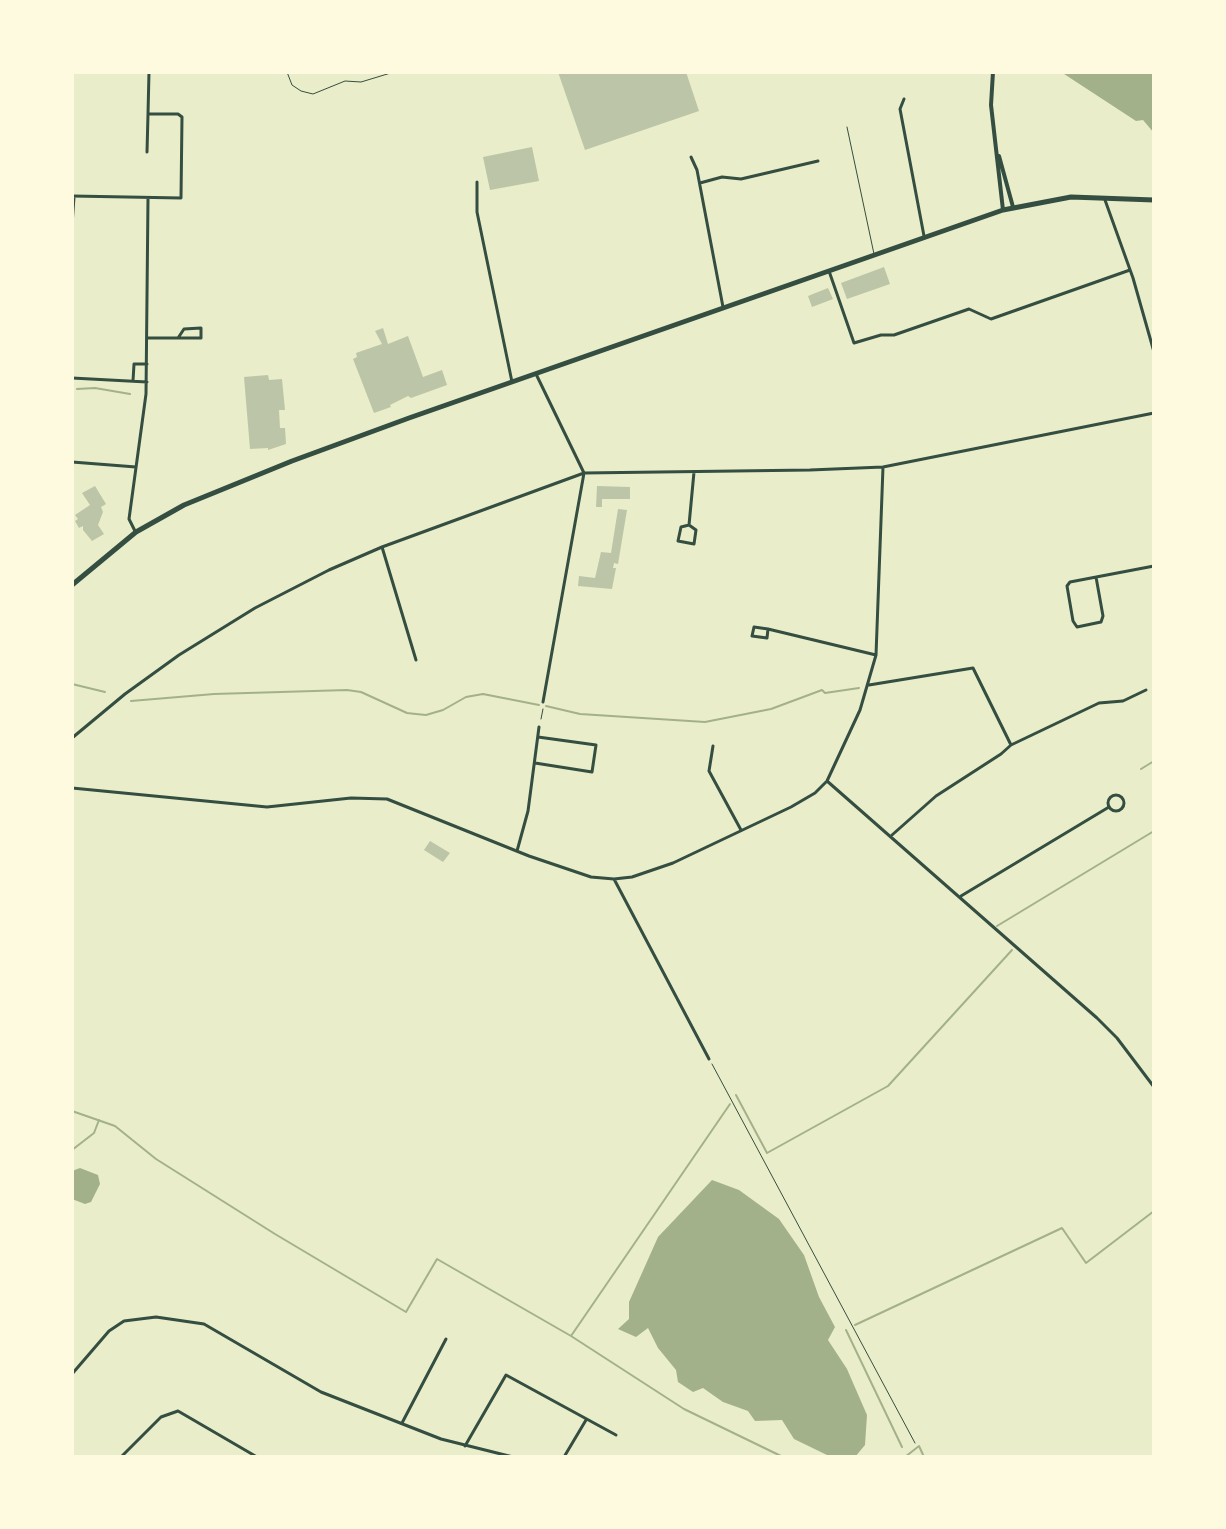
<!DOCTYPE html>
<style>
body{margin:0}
#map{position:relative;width:1226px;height:1529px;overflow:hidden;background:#e9edc9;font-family:Signika,sans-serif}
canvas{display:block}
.frame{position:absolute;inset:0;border:74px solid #fefae0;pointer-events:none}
</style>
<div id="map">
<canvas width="1226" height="1529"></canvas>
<div class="frame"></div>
</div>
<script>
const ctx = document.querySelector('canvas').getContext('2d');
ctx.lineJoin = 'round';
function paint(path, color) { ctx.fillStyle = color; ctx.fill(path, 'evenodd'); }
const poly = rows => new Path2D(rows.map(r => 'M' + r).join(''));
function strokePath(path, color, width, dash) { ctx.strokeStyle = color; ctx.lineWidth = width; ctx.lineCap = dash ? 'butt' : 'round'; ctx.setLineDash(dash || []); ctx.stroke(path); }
const water = poly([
 [1061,72,1149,72,1154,75,1154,133,1143,120,1136,121],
 [80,1168,98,1175,100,1184,91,1202,85,1204,72,1199,72,1171],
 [712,1180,739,1190,779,1219,804,1255,819,1297,835,1327,828,1340,847,1369,867,1415,865,1445,855,1457,827,1455,794,1439,782,1420,755,1421,748,1411,723,1402,703,1388,693,1392,678,1382,676,1370,658,1348,648,1328,636,1337,618,1329,629,1319,629,1302,658,1237]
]);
const stream = poly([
 [77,389,95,388,130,394],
 [72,684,105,692],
 [131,701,214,694,347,690,361,692,407,713,416,714,426,715,443,710,466,697,483,694,539,705],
 [546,706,580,714,705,722,771,709,822,690,825,693,859,688],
 [1141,769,1154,761],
 [997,926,1154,831],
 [736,1095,767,1153,888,1086,1012,950],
 [72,1111,115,1126,156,1159,275,1234,406,1312,437,1259,571,1336,684,1409,783,1457],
 [72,1150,94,1133,99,1120],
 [855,1325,1062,1228,1086,1263,1154,1211],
 [846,1330,902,1447],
 [571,1336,730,1104],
 [905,1457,919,1446,924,1457]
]);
const building = poly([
 [558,72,686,72,699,111,585,150],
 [532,147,539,181,490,190,483,157],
 [884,267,890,284,847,299,841,283],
 [828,288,833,299,812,307,808,296],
 [383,328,388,344,408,336,423,377,442,370,447,385,411,398,408,396,390,405,391,407,374,413,353,359,357,357,356,353,382,344,375,331],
 [268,375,269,380,282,379,285,410,279,410,280,428,285,428,286,444,268,450,268,448,250,449,244,377],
 [95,486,106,504,101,507,103,512,98,525,104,534,92,541,83,530,83,526,79,528,75,521,78,519,75,515,90,505,82,493],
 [597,486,630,487,630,499,602,499,602,507,596,507],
 [618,509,627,510,618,564,614,563,613,568,616,568,612,589,578,586,579,576,595,578,601,552,611,553],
 [430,841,450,853,443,862,424,850]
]);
const path = poly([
 [287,72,292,85,301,91,313,94,345,81,361,82,394,72],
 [541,719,543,709],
 [712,1064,915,1443]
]);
const service = poly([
 [847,127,874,254]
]);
const minor = poly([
 [904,99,900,109,924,236],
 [148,114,149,72],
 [691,157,697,170,723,307],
 [477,182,477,212,512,382],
 [700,183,722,177,741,179,818,161],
 [72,196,181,198,182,117,178,114,148,114,147,152],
 [1105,200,1133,278,1154,352],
 [72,225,74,197],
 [829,271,854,343,881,335,894,335,969,309,991,319,1130,270],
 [147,338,201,338,201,328,184,329,178,338],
 [536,374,584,473,810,470,883,467,1154,413],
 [72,378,147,382],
 [133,381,134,364,147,364],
 [72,462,136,467],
 [689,525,696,530,694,544,678,541,681,527,689,525,694,472],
 [135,531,129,519,146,394,148,198],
 [382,547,416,660],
 [1096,577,1103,616,1101,622,1077,627,1073,621,1067,586,1070,582,1154,566],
 [768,629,754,627,752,636,767,638,768,629,876,655],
 [869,685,973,668,1011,745],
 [543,702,584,473],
 [72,738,125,694,179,655,255,608,329,570,382,547,584,473],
 [713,746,709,771,741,830],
 [535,763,592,772,596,745,538,737],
 [827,781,1097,1018,1117,1038,1154,1087],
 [72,788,267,807,351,798,387,799,529,856,591,877,614,879,632,877,673,863,791,807,815,793,827,781,860,710,876,655,883,467],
 '1108 803a8 8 0 1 1 16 0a8 8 0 1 1-16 0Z',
 [892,835,936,796,1001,754,1011,745,1099,703,1123,701,1146,690],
 [517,851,528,811,539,727],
 [614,879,709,1059],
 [961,896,1109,807],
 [72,1374,109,1331,124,1321,156,1317,204,1324,321,1392,441,1439,513,1457],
 [402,1423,446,1339],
 [465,1446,506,1375,616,1435],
 [121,1457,161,1417,178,1411,257,1457],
 [564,1457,586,1420]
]);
const tertiary = poly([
 [993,72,991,105,1003,210],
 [999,156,1013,207]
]);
const primary = poly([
 [72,585,136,532,184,505,292,461,409,418,1003,210,1071,197,1154,200]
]);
paint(water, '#a3b18a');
strokePath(stream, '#a3b18a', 2);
paint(building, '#bcc5a7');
strokePath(path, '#344e41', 1);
strokePath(service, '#344e41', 1);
strokePath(minor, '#344e41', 3);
strokePath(tertiary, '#344e41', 4);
strokePath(primary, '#344e41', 5);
</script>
